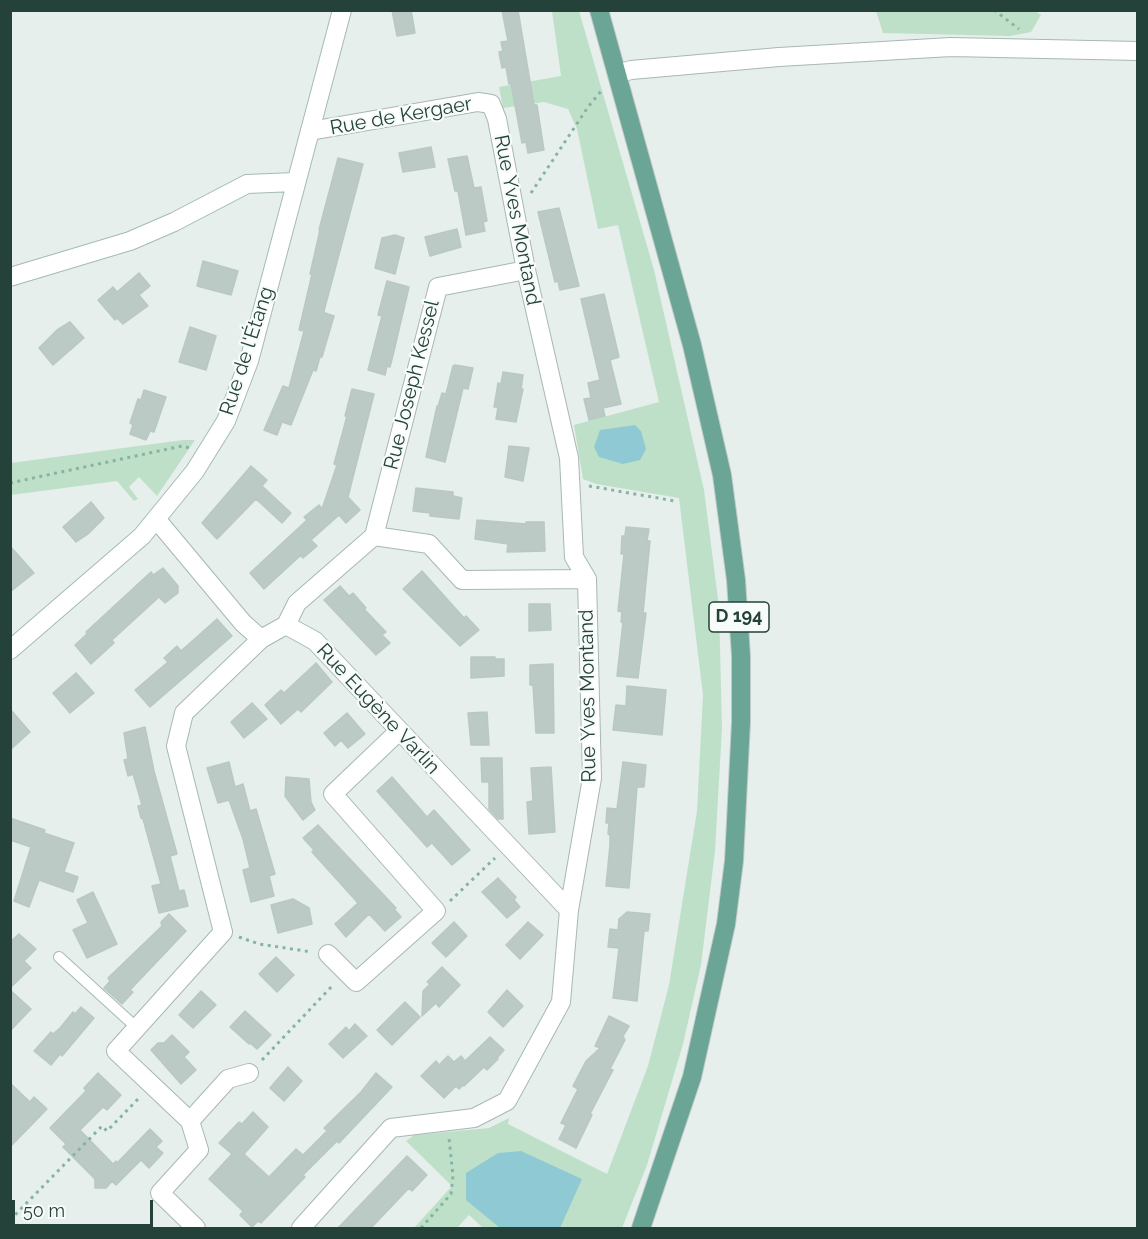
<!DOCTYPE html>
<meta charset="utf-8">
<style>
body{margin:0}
#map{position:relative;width:1148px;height:1239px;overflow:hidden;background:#e6efeb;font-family:Raleway,sans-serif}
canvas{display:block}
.frame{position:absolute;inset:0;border:12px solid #24423a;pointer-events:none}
.scale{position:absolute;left:12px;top:1200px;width:141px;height:27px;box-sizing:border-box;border:3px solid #24423a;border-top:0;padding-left:8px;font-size:18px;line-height:21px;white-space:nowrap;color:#24423a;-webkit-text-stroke:4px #f7fbf9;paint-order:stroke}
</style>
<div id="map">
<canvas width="1148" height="1239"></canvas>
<div class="frame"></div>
<div class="scale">50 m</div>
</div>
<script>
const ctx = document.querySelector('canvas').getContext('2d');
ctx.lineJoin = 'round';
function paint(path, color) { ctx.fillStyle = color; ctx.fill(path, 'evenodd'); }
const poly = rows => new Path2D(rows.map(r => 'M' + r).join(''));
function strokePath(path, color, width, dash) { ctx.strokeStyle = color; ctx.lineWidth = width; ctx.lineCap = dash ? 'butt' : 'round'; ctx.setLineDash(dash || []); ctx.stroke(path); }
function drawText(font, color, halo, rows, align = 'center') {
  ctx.font = font + ' Raleway,sans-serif'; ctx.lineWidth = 4.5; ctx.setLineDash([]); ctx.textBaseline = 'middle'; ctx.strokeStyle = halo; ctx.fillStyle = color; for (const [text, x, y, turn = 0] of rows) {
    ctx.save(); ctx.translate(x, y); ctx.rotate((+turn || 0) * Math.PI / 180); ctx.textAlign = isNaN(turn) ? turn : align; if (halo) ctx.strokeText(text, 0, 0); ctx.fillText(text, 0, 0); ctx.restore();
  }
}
const green = poly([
 [1034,10,1041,15,1031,32,1010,36,883,33,876,11],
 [552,11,579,11,654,270,704,490,719,607,722,728,715,851,701,965,683,1044,647,1165,622,1228,483,1228,469,1215,457,1228,414,1228,452,1186,406,1141,414,1135,489,1128,509,1118,508,1124,607,1174,648,1066,669,985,697,811,703,695,679,498,596,484,583,479,574,425,659,402,618,225,598,229,577,129,568,109,544,102,503,108,499,87,561,76],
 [183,440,195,440,157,496,139,477,129,487,138,499,134,501,117,481,11,495,11,463]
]);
const water = poly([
 [635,425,641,431,646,449,640,460,623,464,599,457,594,447,600,430],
 [521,1151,582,1179,560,1228,500,1228,466,1200,466,1173,498,1153]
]);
const building = poly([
 [392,10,411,10,415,33,397,36,392,10],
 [502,10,518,10,534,105,537,105,544,150,528,153,526,142,522,143,511,83,509,84,506,67,502,68,499,52,503,51,501,42,508,41,502,10],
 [431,147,435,167,403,172,399,153,431,147],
 [467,156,474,188,481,187,487,221,483,222,485,231,466,235,458,191,455,191,448,159,467,156],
 [338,158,363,164,324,311,325,313,334,316,322,357,320,357,316,371,313,370,291,425,282,422,277,435,264,430,283,386,289,388,304,331,299,330,312,274,310,274,320,230,319,230,338,158],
 [559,208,579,286,560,290,558,281,555,282,538,212,559,208],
 [457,229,461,247,430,256,425,237,457,229],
 [395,235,404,238,395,274,375,268,382,238,395,235],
 [203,261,238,271,231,295,197,286,203,261],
 [139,273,150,286,139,295,148,306,123,324,117,318,115,320,98,300,113,287,117,292,139,273],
 [387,281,409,287,394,351,390,367,387,366,385,375,368,370,382,316,378,315,387,281],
 [604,294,619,357,610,360,621,404,603,408,605,416,589,420,584,399,591,398,588,383,600,380,581,299,604,294],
 [70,322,84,338,53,365,39,348,57,330,70,322],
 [190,327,216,336,206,370,179,362,190,327],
 [455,365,473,368,468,389,463,388,445,462,426,457,437,406,438,407,442,393,446,394,453,366,455,365],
 [503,372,523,375,521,389,523,389,516,422,496,419,498,407,494,407,498,383,501,384,503,372],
 [352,389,374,394,348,497,360,510,346,523,339,515,311,540,317,546,303,558,301,555,264,589,250,573,307,520,304,517,319,505,322,509,337,465,334,464,347,416,345,416,352,389],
 [144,390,166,397,154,432,150,431,146,440,130,434,133,425,130,423,138,399,141,400,144,390],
 [509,446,529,448,523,481,505,477,509,446],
 [251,466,267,480,262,486,291,513,282,523,256,499,217,539,202,523,251,466],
 [416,488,453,492,453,496,462,498,459,519,430,516,430,513,413,511,416,488],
 [91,502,104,518,88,534,76,542,63,527,91,502],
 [477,520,526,524,526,522,544,522,545,551,507,552,508,544,475,539,477,520],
 [626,527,649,529,647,541,650,541,643,613,646,613,638,678,617,676,623,622,621,622,622,612,618,611,624,554,621,554,622,536,625,536,626,527],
 [10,546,34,573,10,592,10,546],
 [163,568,178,586,178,593,165,603,159,597,112,640,114,643,91,664,75,645,87,634,86,632,151,572,153,575,163,568],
 [422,571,464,618,466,616,479,630,460,646,403,589,422,571],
 [340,586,349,596,353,593,366,608,364,609,386,632,382,635,390,643,376,655,324,600,340,586],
 [529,604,550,604,551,630,529,631,529,604],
 [217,619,232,636,150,707,135,690,168,662,164,658,177,646,181,651,217,619],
 [471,657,495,657,495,659,504,659,504,676,471,678,471,657],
 [316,663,332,682,301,712,298,709,281,724,265,705,281,690,284,693,316,663],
 [553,664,554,733,536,733,533,685,530,685,530,665,553,664],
 [76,673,94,693,70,713,53,693,76,673],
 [627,686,666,690,662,735,613,730,616,705,626,706,627,686],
 [252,703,267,719,244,738,231,722,252,703],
 [10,709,30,732,10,750,10,709],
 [487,712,489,745,471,745,468,713,487,712],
 [347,713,365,734,348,748,341,740,335,746,324,733,347,713],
 [145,727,154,771,177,854,170,856,179,891,184,890,188,906,159,913,152,886,161,884,143,819,141,818,138,806,142,805,133,774,128,776,124,760,128,759,124,733,145,727],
 [481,758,502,758,503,819,498,819,489,809,489,782,482,782,481,758],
 [229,762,235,787,243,784,250,811,256,809,275,874,269,876,274,896,251,902,243,870,250,868,243,839,229,800,218,803,207,768,229,762],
 [623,762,646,765,644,787,637,787,629,888,606,886,610,845,610,835,608,834,609,823,606,823,607,808,617,809,623,762],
 [551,767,555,832,529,834,527,802,533,801,531,768,551,767],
 [286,777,309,779,311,802,315,810,303,820,285,796,286,777],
 [392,777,427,817,434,810,470,850,452,865,432,843,427,847,377,791,392,777],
 [10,818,45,830,44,833,74,843,64,872,78,877,73,892,39,880,29,907,14,901,31,847,10,840,10,818],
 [318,825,396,908,394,909,401,917,385,931,369,914,346,937,335,924,358,903,312,852,314,850,303,838,318,825],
 [498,878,516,897,514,900,520,907,507,918,482,892,498,878],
 [93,892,117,944,87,958,73,930,88,923,77,900,93,892],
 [293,899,309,908,312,924,278,933,271,905,293,899],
 [627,912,650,914,648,931,644,931,637,1001,613,998,619,948,608,947,610,929,618,930,619,919,627,912],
 [169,914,186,931,130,990,133,992,122,1004,104,988,110,981,108,978,162,926,161,922,169,914],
 [454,922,467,936,446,957,432,943,454,922],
 [528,922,543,935,520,959,506,945,528,922],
 [19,934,36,949,24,961,31,968,10,988,10,942,19,934],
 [276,957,294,975,277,992,259,974,276,957],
 [442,967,460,985,439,1007,436,1003,422,1016,423,991,430,984,427,982,442,967],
 [10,990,31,1009,10,1031,10,990],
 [507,990,523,1006,503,1027,488,1012,507,990],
 [201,991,216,1005,193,1028,179,1015,201,991],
 [405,1002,420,1017,392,1045,377,1030,405,1002],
 [81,1007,94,1018,62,1056,60,1054,51,1065,34,1051,51,1032,53,1034,60,1028,73,1012,75,1014,81,1007],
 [245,1011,271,1035,257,1049,250,1043,249,1044,230,1027,245,1011],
 [609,1016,629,1026,623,1036,625,1040,610,1069,613,1070,590,1114,592,1115,576,1148,559,1139,566,1125,561,1123,578,1089,573,1086,586,1061,600,1048,595,1046,609,1016],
 [355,1024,367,1036,343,1058,329,1044,346,1027,349,1031,355,1024],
 [172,1035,189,1052,184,1057,196,1070,181,1084,151,1050,158,1043,164,1043,172,1035],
 [490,1037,504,1050,497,1058,498,1059,487,1070,484,1067,464,1086,463,1085,459,1089,456,1086,444,1098,421,1076,436,1061,439,1065,448,1056,454,1062,461,1056,465,1061,490,1037],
 [288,1067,302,1081,284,1101,270,1088,288,1067],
 [98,1073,121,1095,107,1110,103,1107,80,1130,113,1164,116,1161,117,1163,150,1129,162,1141,156,1147,163,1153,149,1168,141,1160,116,1185,112,1181,106,1188,95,1188,95,1179,63,1147,66,1144,50,1128,86,1091,84,1088,98,1073],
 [376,1073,392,1087,339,1143,337,1141,303,1175,305,1177,261,1223,258,1221,252,1227,240,1215,243,1211,209,1179,232,1154,219,1143,239,1122,242,1124,253,1112,268,1127,244,1154,269,1177,296,1149,303,1155,327,1131,324,1128,361,1092,376,1073],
 [10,1083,30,1102,34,1097,47,1109,10,1147,10,1083],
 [407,1156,427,1175,412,1191,409,1188,371,1228,338,1228,407,1156]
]);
const path = poly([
 [994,10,1019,29],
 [531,193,588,107,602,90],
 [10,483,182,446,190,448],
 [589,486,675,501],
 [450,901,495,858],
 [239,937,259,944,312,952],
 [262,1060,334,984],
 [10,1220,102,1126,107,1131,140,1097],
 [421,1228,451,1194,453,1176,449,1138]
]);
const lane = poly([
 [59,957,137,1028]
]);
const street = poly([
 [617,74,631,70,779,57,951,47,1138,51],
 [157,520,243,623,261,639,286,625,315,641,569,910],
 [374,536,438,287,526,270],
 [286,625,297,603,374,536,429,544,462,580,587,579],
 [328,954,356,982,436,911,333,794,399,731],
 [190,1121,228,1079,249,1073],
 [196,1228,160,1193,199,1150,190,1121,116,1051,223,932,176,746,184,713,261,639],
 [301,1228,391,1128,474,1118,507,1101,561,1002,569,910,592,778,587,579,574,557,569,458,526,270,497,119,491,104,478,102,310,131]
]);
const secondary = poly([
 [10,277,130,241,174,222,247,184,295,182],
 [10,650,142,536,195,471,226,421,249,361,342,10]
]);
const primary = poly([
 [599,10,692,345,722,475,736,580,741,656,741,722,734,861,726,924,692,1077,641,1228]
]);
const shields = [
 [739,617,60]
];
const shieldNames = [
 ["D 194",739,617]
];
const streetNames = [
 ["Rue de Kergaer",401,116,-10],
 ["Rue Yves Montand",517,220,79],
 ["Rue de l'Étang",247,351,-72],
 ["Rue Joseph Kessel",412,385,-76],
 ["Rue Yves Montand",588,696,-91],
 ["Rue Eugène Varlin",378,709,47]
];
paint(green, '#bfe0c8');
paint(water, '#8ec9d4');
paint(building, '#bbcac4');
strokePath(building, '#b8c9c2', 1.5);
strokePath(lane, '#a8b8b2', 12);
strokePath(street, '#a8b8b2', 20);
strokePath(secondary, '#a4bbb3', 20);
strokePath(primary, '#c2cac8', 20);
strokePath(path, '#86b3a5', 3, [3, 4.5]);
strokePath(lane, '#fff', 10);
strokePath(street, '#fff', 18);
strokePath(secondary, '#fff', 18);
strokePath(primary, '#6aa596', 18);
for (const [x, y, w] of shields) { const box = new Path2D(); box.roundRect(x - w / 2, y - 15, w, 30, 4.5); ctx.fillStyle = '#f7fbf9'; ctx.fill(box); strokePath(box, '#24423a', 1.5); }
drawText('bold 18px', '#24423a', null, shieldNames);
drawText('20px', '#24423a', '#f7fbf9', streetNames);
</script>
